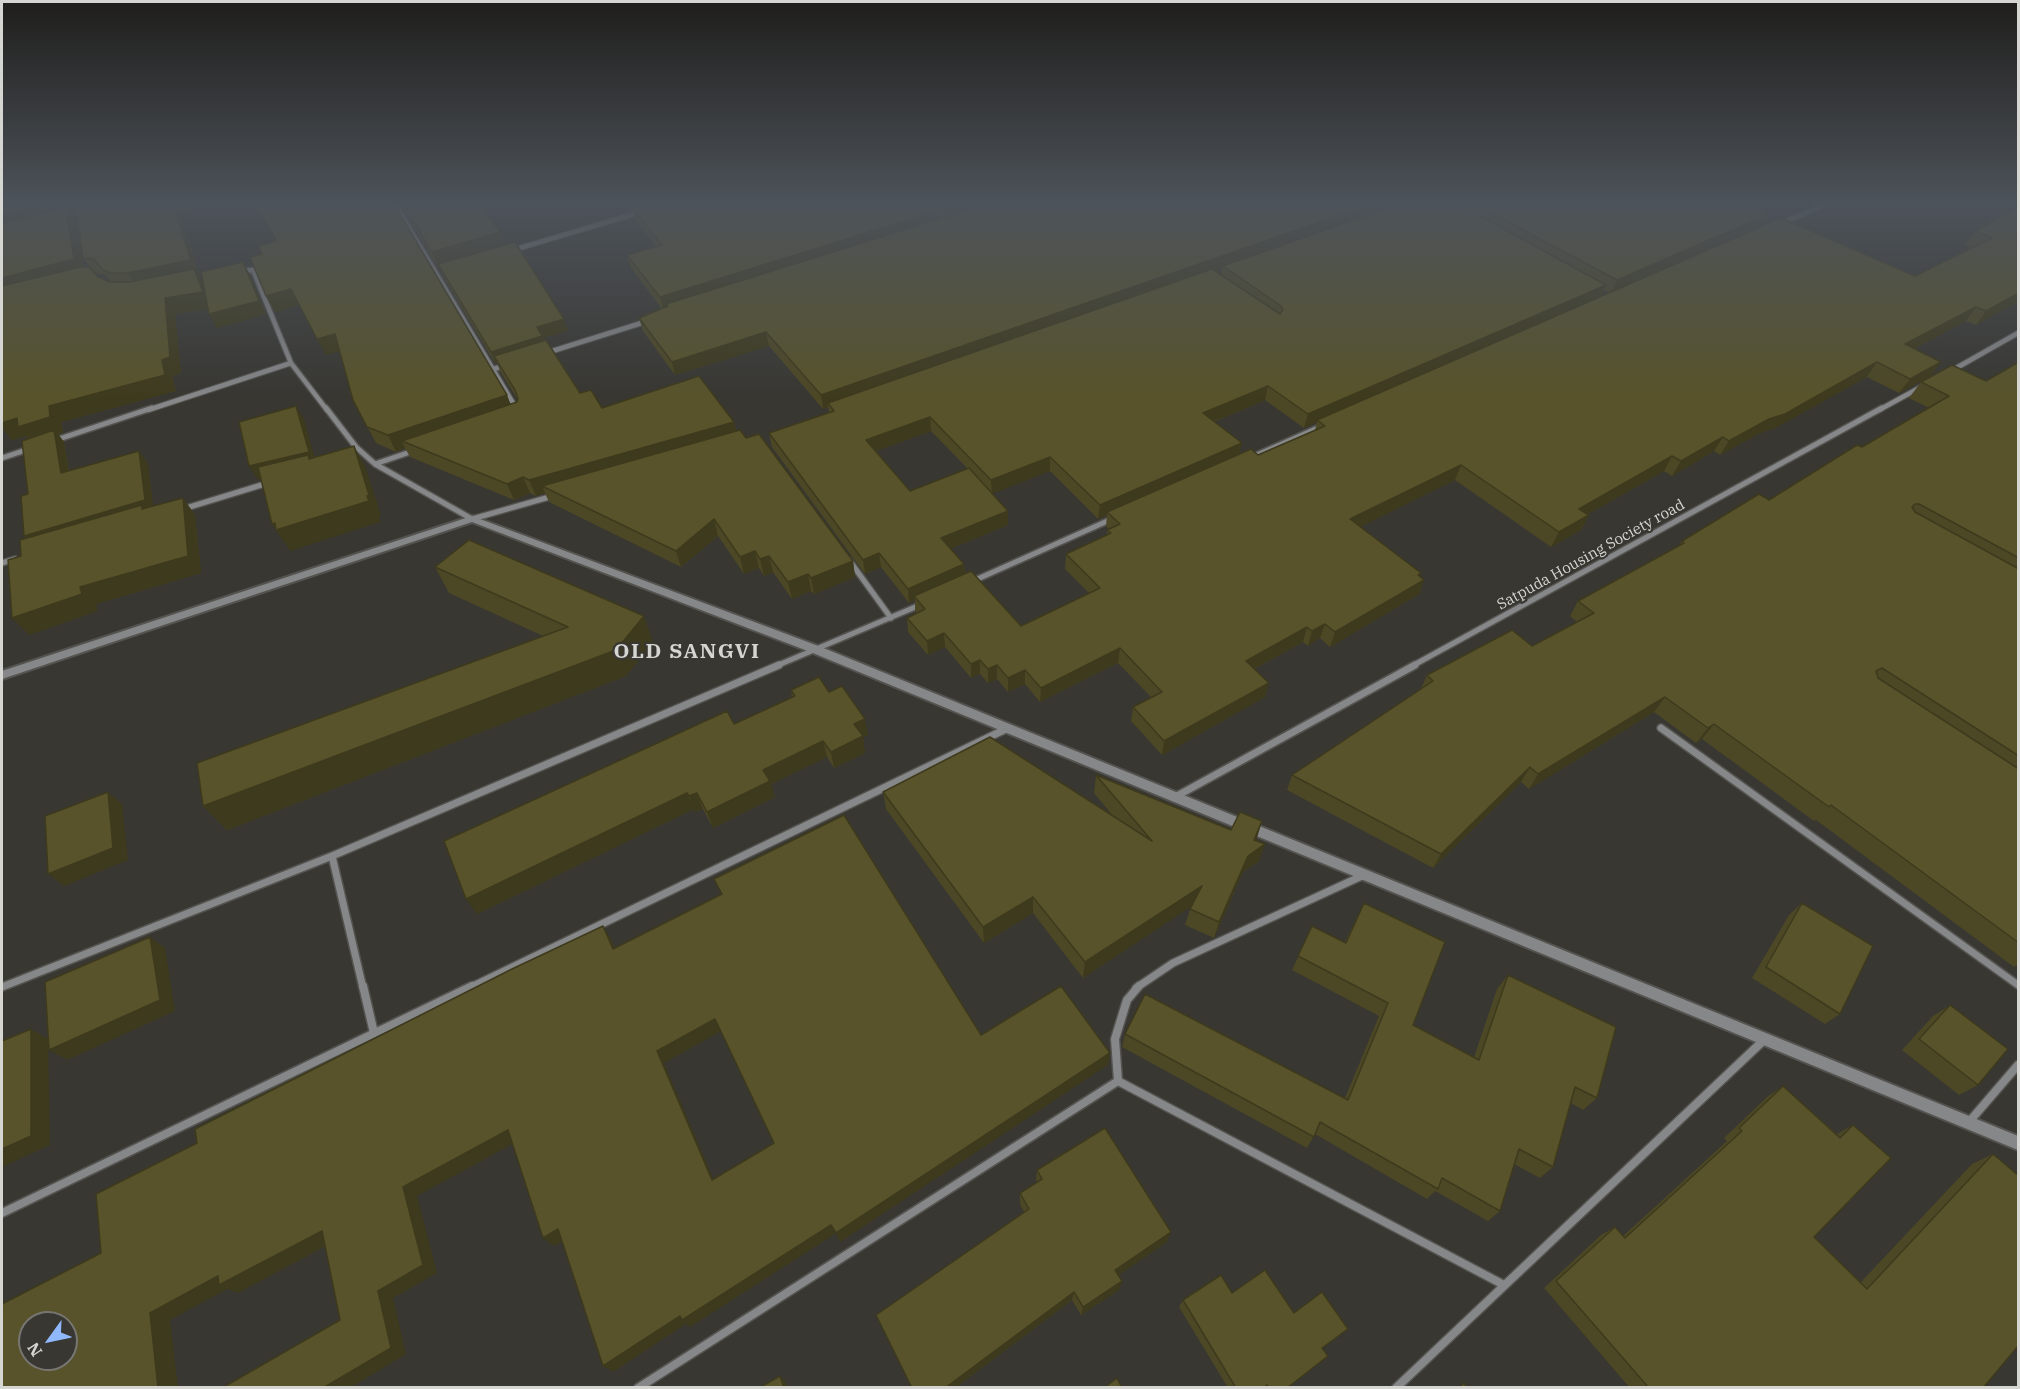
<!DOCTYPE html>
<style>
body{margin:0}
#map{position:relative;width:2020px;height:1389px;overflow:hidden;background:#383732;font-family:"IBM Plex Serif",serif}
canvas{display:block}
.frame{position:absolute;inset:0;border:3px solid #d5d5d2;pointer-events:none}
.north{position:absolute;left:18px;top:1311px;width:60px;height:60px;box-sizing:border-box;background:#383732;border:2px solid #777672;border-radius:50%;rotate:237deg;font-size:16px;font-weight:700;line-height:24px;text-align:center;color:#d5d5d2}
.north::after{content:'';display:block;margin:auto;width:21px;height:27px;background:#90b8fd;clip-path:polygon(50% 0,100% 100%,50% 72%,0 100%)}
</style>
<div id="map">
<canvas width="2020" height="1389"></canvas>
<div class="frame"></div>
<div class="north">N</div>
</div>
<script>
const ctx = document.querySelector('canvas').getContext('2d');
ctx.lineJoin = 'round';
const poly = rows => new Path2D(rows.map(r => 'M' + r).join(''));
function strokePath(path, color, width, dash) { ctx.strokeStyle = color; ctx.lineWidth = width; ctx.lineCap = dash ? 'butt' : 'round'; ctx.setLineDash(dash || []); ctx.stroke(path); }
function paint(path, color) { ctx.fillStyle = color; ctx.fill(path, 'evenodd'); }
function drawText(font, color, halo, rows, align = 'center') {
  ctx.font = font + ' "IBM Plex Serif",serif'; ctx.lineWidth = 4.5; ctx.setLineDash([]); ctx.textBaseline = 'middle'; ctx.strokeStyle = halo; ctx.fillStyle = color; for (const [text, x, y, turn = 0] of rows) {
    ctx.save(); ctx.translate(x, y); ctx.rotate((+turn || 0) * Math.PI / 180); ctx.textAlign = isNaN(turn) ? turn : align; if (halo) ctx.strokeText(text, 0, 0); ctx.fillText(text, 0, 0); ctx.restore();
  }
}
const minorFar3 = poly([
 [395,204,517,410],
 [1780,224,1826,204],
 [513,250,641,212],
 [241,271,253,270,291,363,327,410],
 [546,353,648,321],
 [493,369,505,366],
 [1951,371,2018,333],
 [148,410,291,363],
 [1879,410,1921,387]
]);
const minorFar2 = poly([
 [326,408,356,447,375,464,472,519,553,496],
 [53,441,152,408],
 [2,458,29,449],
 [1250,458,1320,427],
 [375,464,413,451],
 [183,509,268,483],
 [849,560,891,618],
 [2,563,15,559],
 [973,581,1112,519],
 [776,666,920,605],
 [1412,666,1882,408]
]);
const minorFar1 = poly([
 [1661,728,2018,985],
 [1175,797,1415,665],
 [332,856,363,988],
 [2,987,332,856,779,665],
 [469,988,1008,728],
 [1136,988,1173,963,1364,875]
]);
const minor = poly([
 [363,986,374,1033],
 [1118,1081,1504,1285],
 [1118,1081,1115,1039,1127,1000,1139,986],
 [1969,1122,2018,1065],
 [2,1213,472,986],
 [638,1388,1118,1081],
 [1396,1388,1764,1040]
]);
const tertiary = poly([
 [472,516,821,647,2018,1136,2018,1150,813,653,472,522,2,679,2,671,472,516]
]);
const wall = poly([
 [2,204,195,208,196,210,180,214,200,276,199,276,203,283,243,262,250,275,266,314,217,328,208,309,175,314,181,373,172,376,176,391,61,422,63,433,58,434,64,442,69,471,139,451,148,464,153,506,183,498,195,515,201,573,96,604,97,611,29,635,21,556,27,539,24,536,28,494,28,439,26,436,12,440,2,428],
 [76,215,83,258,90,267,84,267,76,224,72,216],
 [95,274,104,274,111,282,98,277],
 [254,204,394,204,507,395,510,404,517,402,518,400,500,371,497,363,495,363,443,276,439,267,438,268,411,222,408,215,407,216,400,204,479,204,500,232,505,245,568,331,543,338,580,393,602,408,734,422,736,431,746,438,853,561,855,577,814,594,811,591,792,599,773,572,764,576,759,568,744,574,718,536,681,567,549,502,545,493,536,496,530,493,514,500,410,457,405,448,396,452,376,443,353,400,339,351,326,355,300,305,275,312,266,296,262,254,276,241],
 [623,204,1772,204,1759,210,1763,226,1915,276,1972,248,1965,245,1975,231,2019,206,2019,301,1976,325,1966,321,1914,349,1931,376,1899,393,1867,377,1775,428,1760,433,1720,455,1714,451,1672,476,1664,471,1588,514,1589,515,1581,530,1551,547,1455,480,1360,527,1424,580,1419,594,1330,647,1320,638,1308,646,1303,642,1254,669,1269,683,1265,697,1162,755,1131,721,1133,707,1151,697,1118,663,1040,702,1025,684,1008,692,997,679,988,683,980,674,971,678,945,647,928,655,908,632,907,618,917,613,915,610,915,600,909,603,881,567,865,574,772,447,769,433,829,412,828,407,823,409,769,346,675,375,643,331,639,318,662,309,631,268,627,255,657,247,635,219,633,210,629,211],
 [933,214,940,219,933,221],
 [1222,269,1221,275,1215,271],
 [1604,290,1609,293,1601,297],
 [1265,400,1304,428,1317,422,1315,430,1258,455,1239,454,1242,443,1214,422],
 [931,431,968,469,910,491,876,451],
 [1050,471,1098,519,1107,515,1106,526,1109,529,1107,530,1107,535,1066,554,1065,569,1089,593,1021,626,965,574,964,564,950,549,1008,525,1008,511,992,493],
 [2019,362,2019,964,2014,967,1816,820,1814,821,1702,739,1696,743,1654,712,1529,789,1521,782,1433,868,1287,790,1292,775,1421,689,1427,675,1532,646,1577,622,1570,616,1578,601,1679,546,1682,541,1769,500,1862,447,1929,408,1909,398,1921,382,1986,381],
 [435,567,653,642,626,676,227,830,203,806,543,636,449,593],
 [791,690,829,692,868,735,863,737,865,753,834,768,827,757,771,784,775,797,713,828,703,809,695,812,694,809,477,914,734,724,792,697],
 [1096,775,1256,841,1259,861,1243,872,1214,938,1185,925,1191,906,1083,978,1033,913,984,943,886,809,883,792,1113,816,1094,793],
 [1364,903,1413,1025,1474,1057,1497,989,1508,975,1597,1098,1583,1110,1571,1103,1553,1167,1540,1178,1514,1164,1500,1211,1488,1221,1435,1191,1427,1199,1315,1134,1307,1148,1122,1047,1125,1034,1345,1098,1379,1016,1292,970,1312,926,1345,942],
 [1802,903,1840,1014,1825,1024,1752,978,1789,915],
 [1950,1005,1978,1085,1959,1095,1902,1050,1933,1016],
 [1783,1086,1837,1134,1853,1125,1814,1237,1861,1282,1972,1164,1993,1154,1983,1388,1630,1388,1544,1288,1601,1235,1615,1227,1623,1236,1727,1141,1724,1138,1767,1097],
 [1037,1170,1167,1242,1118,1275,1119,1290,1081,1315,1072,1300,955,1388,912,1388,1024,1212,1020,1204,1020,1193,1037,1182,1036,1180],
 [1232,1293,1294,1313,1348,1329,1323,1348,1287,1388,1228,1388,1179,1307,1183,1300]
]);
const shadedWall = poly([
 [49,204,75,204,82,214,72,216,76,224,85,275,2,296,2,215],
 [173,204,211,204,195,208,196,210,180,214,200,276,199,276,204,284,213,308,175,314,181,373,172,376,176,391,61,422,63,433,58,434,64,442,71,486,26,436,12,440,2,428,2,423,49,406,138,288,127,273],
 [402,204,451,204,405,207,408,215,407,216],
 [627,204,652,204,631,206,633,210,629,211],
 [957,204,999,204,944,221,943,208],
 [1372,204,1406,204,1223,266,1222,269,831,406,828,403,828,407,823,409,821,395],
 [1749,204,1772,204,1741,218,1748,205],
 [933,212,933,225,666,304,667,309,664,310,660,297],
 [1769,214,1762,227,1611,294,1617,280],
 [500,232,506,248,438,264,439,267,438,268,432,252],
 [243,262,250,275,266,314,217,328,209,314],
 [1606,285,1600,298,1317,420,1317,422,1304,428,1308,414],
 [291,289,300,305,275,312,266,296],
 [2019,293,2019,301,1976,325,1986,311],
 [1976,307,1966,321,1895,359,1905,344],
 [564,319,568,331,543,338,546,347,494,356,497,363,495,363,491,352,537,327],
 [766,332,769,346,675,375,672,362],
 [335,334,343,350,326,355,317,339],
 [1877,362,1867,377,1775,428,1760,433,1720,455,1729,441,1769,419],
 [1941,362,1931,376,1899,393,1910,379],
 [1268,386,1265,400,1201,427,1203,413],
 [507,395,513,411,402,441,405,448,396,452,388,435],
 [296,406,304,419,317,466,258,480,249,466],
 [930,417,931,431,868,454,866,440],
 [734,422,737,438,542,486,545,493,536,496,529,480],
 [1723,437,1714,451,1672,476,1681,461],
 [1242,443,1239,457,1107,512,1107,515,1098,519,1100,505],
 [354,446,365,466,381,515,379,516,380,522,290,551,272,524],
 [139,451,148,464,154,512,35,548,24,536],
 [1672,456,1664,471,1572,523,1579,509],
 [1050,457,1050,471,992,494,991,480],
 [1461,465,1455,480,1346,534,1350,519],
 [523,477,530,493,514,500,507,484],
 [183,498,195,515,201,573,96,604,97,611,29,635,12,618,80,587],
 [1008,511,1008,525,942,552,941,538],
 [1589,515,1581,530,1551,547,1559,532],
 [714,519,718,536,681,567,676,551],
 [755,551,759,568,744,574,740,557],
 [879,553,881,567,865,574,863,560],
 [769,556,773,572,764,576,760,559],
 [853,561,855,577,814,594,811,578],
 [964,564,965,578,914,596,915,600,909,603,908,589],
 [1421,573,1416,585,1424,580,1419,594,1330,647,1335,632],
 [808,574,811,591,792,599,788,582],
 [644,616,653,642,626,676,227,830,203,806],
 [1325,624,1320,638,1308,646,1312,631],
 [1307,627,1303,642,1242,675,1246,661],
 [944,633,945,647,928,655,927,641],
 [1120,648,1118,663,1040,702,1041,688],
 [980,660,980,674,971,678,971,664],
 [997,665,997,679,988,683,988,669],
 [1025,670,1025,684,1008,692,1008,678],
 [1269,683,1265,697,1162,755,1164,741],
 [1665,697,1654,712,1529,789,1538,774],
 [865,719,868,735,863,737,865,753,834,768,831,752,854,724],
 [1714,724,1702,739,1696,743,1708,728],
 [823,741,827,757,771,784,775,797,713,828,707,812,763,770],
 [1530,767,1521,782,1433,868,1441,854],
 [108,792,122,804,128,860,64,886,48,874],
 [687,793,694,809,477,914,466,899],
 [697,793,703,809,695,812,689,796],
 [1262,821,1257,838,1250,854,1265,844,1259,861,1243,872,1214,938,1219,922],
 [1202,886,1198,902,1083,978,1085,962],
 [1033,897,1033,913,984,943,983,927],
 [603,926,611,939,621,962,613,949],
 [150,937,165,948,175,1011,67,1060,49,1050],
 [715,1019,721,1031,664,1063,718,1190,712,1180,657,1051],
 [31,1029,48,1039,50,1145,2,1167,2,1149],
 [1110,1053,1108,1065,840,1242,836,1233],
 [508,1130,518,1141,417,1196,437,1273,393,1298,406,1354,350,1388,323,1388,378,1291,403,1187],
 [831,1225,835,1234,690,1327,686,1324,613,1372,603,1366,680,1316],
 [558,1229,568,1238,554,1246,543,1238],
 [322,1231,337,1240,238,1293,227,1289,170,1320,178,1388,158,1388,150,1313,218,1276],
 [1171,1232,1167,1242,1113,1279,1115,1270],
 [1122,1281,1119,1290,1081,1315,1083,1307],
 [1074,1292,1072,1300,955,1388,945,1388],
 [780,1376,785,1381,788,1388,784,1388]
]);
const building = poly([
 [2,204,49,204,2,215,2,204],
 [75,204,173,204,191,260,127,273,111,273,103,270,94,259,83,258,75,204],
 [255,204,394,204,507,395,388,435,367,427,353,400,335,334,317,339,291,289,266,296,250,257,262,254,258,246,277,241,255,204],
 [416,204,479,204,500,232,432,252,405,207,416,204],
 [636,204,922,204,933,212,660,297,627,255,662,245,631,206,636,204],
 [937,204,957,204,943,208,937,204],
 [987,204,1372,204,821,395,766,332,672,362,639,318,668,306,666,304,987,204],
 [1400,204,1458,204,1606,285,1308,414,1268,386,1203,413,1242,443,1100,505,1050,457,991,480,930,417,866,440,910,491,969,468,1008,511,941,538,964,564,908,589,879,553,863,560,769,433,834,411,828,403,1212,269,1280,314,1283,310,1281,306,1223,266,1400,204],
 [1474,204,1749,204,1748,205,1769,214,1617,280,1474,204],
 [2019,206,2019,293,1986,311,1976,307,1905,344,1941,362,1910,379,1877,362,1785,414,1769,419,1729,441,1723,437,1681,461,1672,456,1579,509,1589,515,1559,532,1461,465,1350,519,1421,573,1418,575,1424,580,1335,632,1325,624,1312,631,1307,627,1246,661,1269,683,1164,741,1133,707,1162,692,1120,648,1041,688,1025,670,1008,678,997,665,988,669,980,660,971,664,944,633,927,641,907,618,925,609,914,596,971,571,1021,626,1100,588,1066,554,1111,533,1107,530,1120,524,1107,512,1251,449,1258,455,1325,426,1317,420,1781,218,1915,276,1992,238,1975,231,2019,206],
 [66,208,74,259,2,278,2,224,66,208],
 [515,242,564,319,537,327,542,336,491,352,438,264,515,242],
 [243,262,259,301,209,314,201,272,243,262],
 [80,267,89,267,98,277,110,282,129,282,194,269,203,292,165,298,170,357,162,360,165,375,49,406,50,417,18,427,17,418,2,423,2,286,80,267],
 [546,340,580,393,591,390,602,408,699,376,734,422,529,480,523,477,507,484,402,441,517,402,518,398,515,390,494,356,546,340],
 [2019,362,2019,558,1919,504,1915,504,1912,507,1915,512,2019,569,2019,756,1882,668,1876,671,1878,678,2019,769,2019,943,1831,805,1829,807,1714,724,1708,728,1665,697,1538,774,1530,767,1441,854,1292,775,1433,681,1427,675,1512,630,1532,646,1594,613,1578,601,1684,543,1682,541,1759,494,1769,500,1857,445,1862,447,1949,396,1921,382,1952,365,1986,381,2019,362],
 [296,406,309,452,249,466,239,422,296,406],
 [54,430,61,473,139,451,145,500,24,536,21,496,28,494,22,441,54,430],
 [740,430,746,438,759,434,853,561,811,578,808,574,788,582,769,556,760,559,755,551,740,557,714,519,676,551,542,486,740,430],
 [354,446,369,495,367,496,369,501,276,530,275,523,272,524,258,467,308,455,309,459,354,446],
 [183,498,188,556,80,587,82,594,12,618,8,560,21,556,20,540,142,505,142,509,183,498],
 [469,540,644,616,616,650,203,806,197,763,568,627,435,567,469,540],
 [819,677,829,692,842,686,865,719,854,724,863,736,831,752,823,741,763,770,770,781,707,812,697,793,689,796,687,793,466,899,444,841,727,711,734,724,795,696,791,690,819,677],
 [990,737,1152,841,1096,775,1231,830,1240,812,1262,821,1254,840,1265,844,1248,856,1219,922,1190,909,1202,886,1085,962,1033,897,983,927,883,792,990,737],
 [108,792,113,848,48,874,45,816,108,792],
 [844,815,981,1035,1061,986,1110,1053,836,1233,831,1225,682,1320,680,1316,603,1366,558,1229,543,1238,508,1130,403,1187,423,1265,378,1291,391,1348,323,1388,222,1388,340,1320,322,1231,219,1285,218,1276,150,1313,158,1388,2,1388,2,1304,101,1253,96,1194,197,1143,195,1129,512,969,603,926,613,949,722,894,714,879,844,815],
 [715,1019,774,1143,712,1180,657,1051,715,1019],
 [30,1323,66,1323,66,1359,30,1359,30,1323],
 [1364,903,1445,942,1413,1025,1479,1060,1508,975,1616,1027,1597,1098,1575,1087,1553,1167,1519,1149,1500,1211,1442,1178,1438,1189,1320,1122,1314,1137,1125,1034,1145,994,1348,1100,1388,1003,1298,956,1312,926,1346,943,1364,903],
 [1802,903,1873,946,1840,1014,1766,967,1802,903],
 [150,937,160,1000,49,1050,45,982,150,937],
 [1950,1005,2008,1049,1978,1085,1919,1039,1950,1005],
 [31,1029,31,1136,2,1149,2,1041,31,1029],
 [1783,1086,1840,1138,1853,1125,1891,1158,1814,1237,1867,1289,1993,1154,2019,1176,2019,1345,1983,1388,1649,1388,1556,1281,1615,1227,1625,1238,1742,1131,1739,1128,1783,1086],
 [1105,1128,1171,1232,1115,1270,1122,1281,1083,1307,1074,1292,945,1388,912,1388,876,1315,1029,1209,1020,1193,1042,1179,1037,1170,1105,1128],
 [1265,1270,1294,1313,1322,1292,1348,1329,1322,1348,1328,1356,1287,1388,1269,1388,1267,1385,1264,1388,1236,1388,1183,1300,1221,1275,1232,1293,1265,1270],
 [780,1376,784,1388,759,1388,780,1376],
 [1117,1378,1122,1388,1104,1388,1117,1378],
 [1464,1383,1467,1388,1459,1388,1464,1383]
]);
const streetNames = [
 ["Satpuda Housing Society road",1591,555,-29]
];
const districtNames = [
 ["OLD SANGVI",687,652]
];
strokePath(minorFar3, '#54534f', 7);
strokePath(minorFar2, '#54534f', 8);
strokePath(minorFar1, '#54534f', 10);
strokePath(minor, '#54534f', 11);
strokePath(tertiary, '#54534f', 4);
strokePath(minorFar3, '#868789', 4.5);
strokePath(minorFar2, '#868789', 5);
strokePath(minorFar1, '#868789', 7);
strokePath(minor, '#868789', 8);
paint(tertiary, '#868789');
paint(wall, '#4c4724');
paint(shadedWall, '#3e3a1d');
paint(building, '#58532a');
strokePath(building, '#3e3a1d', 1.5);
const sky = ctx.createLinearGradient(0, 0, 0, 399);
sky.addColorStop(0, '#1f1e1c');
sky.addColorStop(0.51, '#4d535a');
sky.addColorStop(1, '#4d535a00');
ctx.fillStyle = sky;
ctx.fillRect(0, 0, 2020, 399);
drawText('15px', '#d5d5d2', '#383732', streetNames);
ctx.letterSpacing = '1.5px';
drawText('bold 21px', '#d5d5d2', '#383732', districtNames);
ctx.letterSpacing = '0px';
</script>
